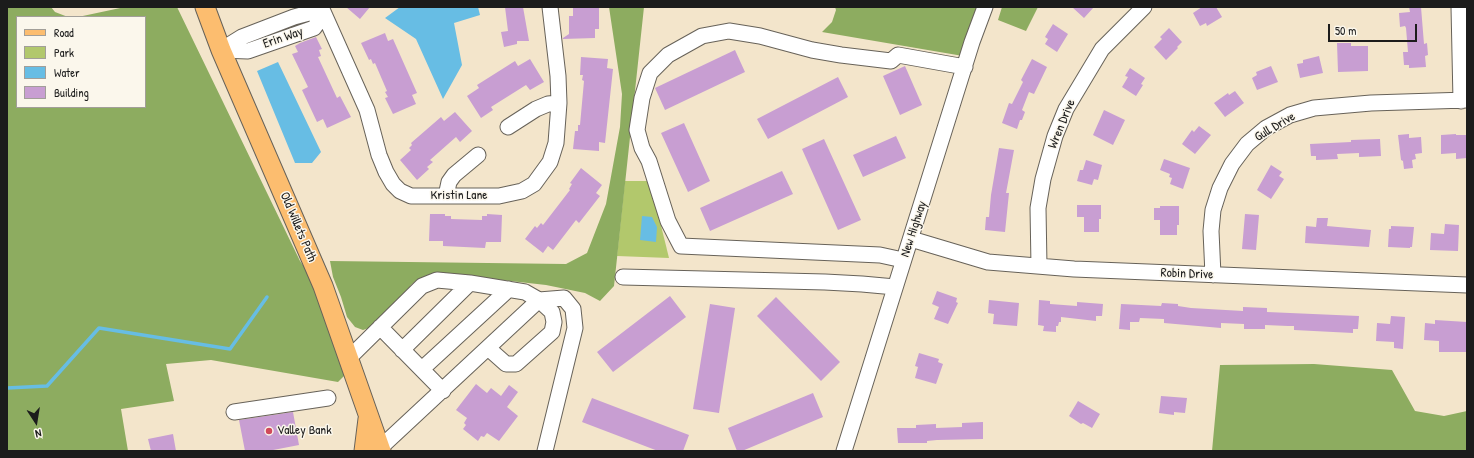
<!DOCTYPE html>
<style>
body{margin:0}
#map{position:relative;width:1474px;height:458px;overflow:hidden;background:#f3e5cb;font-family:"Patrick Hand",sans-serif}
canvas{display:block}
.frame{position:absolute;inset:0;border:8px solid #1c1c1c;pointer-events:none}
.legend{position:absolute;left:16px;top:16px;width:130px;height:92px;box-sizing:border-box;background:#fbf7ec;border:1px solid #a29f99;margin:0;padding:5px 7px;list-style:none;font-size:12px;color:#1c1c1c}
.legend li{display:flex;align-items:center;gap:8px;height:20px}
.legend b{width:20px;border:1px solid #a29f99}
.north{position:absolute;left:16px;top:402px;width:40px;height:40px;-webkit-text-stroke:3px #fbf7ec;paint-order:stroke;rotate:168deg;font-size:11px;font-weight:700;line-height:16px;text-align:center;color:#1c1c1c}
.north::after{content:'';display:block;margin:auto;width:14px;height:18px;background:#1c1c1c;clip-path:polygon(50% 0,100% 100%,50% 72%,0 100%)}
.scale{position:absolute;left:1328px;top:24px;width:89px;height:18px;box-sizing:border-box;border:2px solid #1c1c1c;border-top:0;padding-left:5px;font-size:12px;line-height:14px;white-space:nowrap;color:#1c1c1c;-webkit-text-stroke:3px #fbf7ec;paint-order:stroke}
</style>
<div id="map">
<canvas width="1474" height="458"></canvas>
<div class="frame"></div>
<ul class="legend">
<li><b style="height:5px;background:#fcbd6f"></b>Road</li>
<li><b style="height:11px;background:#b2c86c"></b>Park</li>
<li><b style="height:11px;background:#67bde4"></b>Water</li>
<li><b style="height:11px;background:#c89ed2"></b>Building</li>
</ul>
<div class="north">N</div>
<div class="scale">50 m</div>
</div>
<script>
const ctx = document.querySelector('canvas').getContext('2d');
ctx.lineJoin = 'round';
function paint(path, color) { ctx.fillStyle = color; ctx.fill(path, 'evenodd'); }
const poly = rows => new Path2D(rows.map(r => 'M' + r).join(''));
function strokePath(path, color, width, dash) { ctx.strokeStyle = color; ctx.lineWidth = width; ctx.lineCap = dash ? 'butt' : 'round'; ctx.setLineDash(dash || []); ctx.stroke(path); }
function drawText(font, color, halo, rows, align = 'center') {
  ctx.font = font + ' "Patrick Hand",sans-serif'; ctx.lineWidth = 3; ctx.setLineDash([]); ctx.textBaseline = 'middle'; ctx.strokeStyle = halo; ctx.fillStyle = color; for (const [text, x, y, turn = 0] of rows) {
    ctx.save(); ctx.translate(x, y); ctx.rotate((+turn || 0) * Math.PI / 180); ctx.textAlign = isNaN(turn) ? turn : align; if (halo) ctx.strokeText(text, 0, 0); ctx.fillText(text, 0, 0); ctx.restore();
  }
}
const green = poly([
 [625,181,650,181,669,258,617,256]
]);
const forest = poly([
 [7,7,51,7,55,12,68,17,17,17,17,107,145,107,145,17,78,17,125,7,177,7,300,261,318,287,346,374,338,382,211,360,166,364,174,401,121,409,128,451,7,451],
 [609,7,644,7,614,286,600,301,585,293,546,285,457,275,418,279,411,285,406,293,369,328,363,330,355,327,347,317,341,297,333,277,330,261,566,264,587,253,606,204,620,127,622,94],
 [835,7,977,7,963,56,822,32,832,22,836,10],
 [1002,7,1038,7,1026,31,998,20],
 [1314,364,1392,370,1415,411,1444,416,1467,411,1467,451,1212,451,1220,365]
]);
const water = poly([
 [400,7,478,7,480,15,454,23,462,65,443,99,416,39,385,18],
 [278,62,321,152,312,163,295,163,257,71],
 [642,216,652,217,657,227,656,242,640,240]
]);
const stream = poly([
 [7,388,47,386,99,328,230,349,267,297]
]);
const building = poly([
 [346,7,370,7,360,19],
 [505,7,523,7,529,41,517,41,517,44,504,47,501,32,508,31],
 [573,7,599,7,599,29,595,29,595,38,563,39,563,38,569,34,569,16,573,16],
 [1072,7,1094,7,1084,18],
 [1202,7,1216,7,1222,17,1207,26,1206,23,1200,26,1193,13],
 [1409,7,1421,7,1424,44,1427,43,1428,55,1425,56,1426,67,1409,68,1409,65,1404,65,1403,52,1408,52,1406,28,1405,26,1400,27,1399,13,1410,12],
 [1053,24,1068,34,1057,52,1045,44,1048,39,1045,37],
 [1169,28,1182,42,1177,47,1178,48,1166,60,1154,47,1162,39,1160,37],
 [385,33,388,41,393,39,417,93,412,95,416,104,393,114,385,98,388,97,385,92,387,91,375,63,373,64,371,59,369,60,361,43],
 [316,37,322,49,319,50,321,56,318,57,337,98,340,96,351,117,327,128,323,119,317,122,302,90,308,87,292,54,298,52,295,46,300,43],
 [1337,43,1351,43,1351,46,1368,46,1368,71,1338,72],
 [735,50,745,72,665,110,655,88],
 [1319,56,1323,73,1300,78,1297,64,1303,63,1303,60],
 [581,57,608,59,607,68,613,69,605,143,599,142,599,151,573,149,575,131,578,131,578,125,580,125,584,81,582,80,583,75,580,75],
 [530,59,544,82,530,90,526,85,491,107,493,110,481,118,467,96,479,88,477,85,515,61,518,66],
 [1032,59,1047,67,1034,94,1029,92,1022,110,1025,112,1022,120,1020,120,1017,129,1002,123,1009,103,1012,104,1023,82,1021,80],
 [905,66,922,105,900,115,883,76],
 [1271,66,1278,82,1257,90,1252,78,1257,75,1256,72],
 [1130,68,1145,78,1141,84,1143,85,1136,96,1122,87,1128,77,1125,76],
 [838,77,848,97,768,139,757,119],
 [1235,91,1244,103,1225,117,1214,103,1228,93,1229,95],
 [1104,110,1125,120,1113,145,1093,135],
 [455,112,472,131,460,142,456,137,430,160,433,162,427,167,429,169,417,180,400,160,411,150,409,148,412,145,411,143,441,117,444,121],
 [684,123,710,181,688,192,661,133],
 [1199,126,1211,135,1195,154,1182,144,1192,130,1194,132],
 [1409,134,1409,138,1421,137,1422,153,1415,154,1416,159,1412,160,1413,168,1404,169,1403,161,1401,160,1398,135],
 [1456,134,1456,135,1467,135,1467,158,1456,159,1456,153,1441,154,1441,135],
 [896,136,906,158,863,177,853,155],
 [824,139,861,220,838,230,802,149],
 [1380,139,1381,156,1359,157,1359,153,1337,154,1338,159,1316,160,1316,156,1311,156,1310,144,1351,142,1351,140],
 [999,148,1014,150,1006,193,1009,193,1005,232,985,230,986,217,989,217,991,195],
 [1164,159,1190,168,1183,189,1170,184,1172,178,1169,177,1170,174,1160,170],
 [1086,160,1102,165,1098,180,1094,179,1092,185,1077,181,1080,170,1083,170],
 [1271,165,1282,172,1279,176,1284,179,1271,199,1257,190],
 [581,168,602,185,596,193,600,196,579,223,576,220,553,250,548,246,543,253,525,239,535,226,537,228,541,223,543,225,570,190,569,189,572,184,570,183],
 [782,171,793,194,710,231,700,208],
 [1077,205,1101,205,1101,219,1099,219,1099,232,1084,232,1084,217,1077,217],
 [1160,206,1179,206,1179,225,1177,225,1177,235,1160,235,1160,220,1154,220,1154,208,1160,208],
 [430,214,445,214,445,216,451,216,451,219,482,220,482,216,487,216,487,214,502,215,501,242,486,242,485,248,443,246,443,241,429,241],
 [1245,214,1259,215,1256,250,1242,249],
 [1317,218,1328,218,1327,226,1371,230,1369,247,1305,243,1306,226,1316,227],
 [1445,224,1459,225,1458,251,1430,250,1431,233,1444,234],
 [1391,226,1414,227,1412,247,1410,247,1410,248,1388,247,1389,229,1391,229],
 [937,291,957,298,956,302,958,303,948,324,934,319,939,307,932,304],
 [670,296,686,317,613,372,597,352],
 [776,297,840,362,821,381,757,316],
 [989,300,1019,303,1017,326,993,324,994,314,988,313],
 [1039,300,1050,301,1050,304,1077,306,1077,302,1103,304,1102,316,1096,316,1096,321,1061,317,1061,322,1059,322,1058,326,1056,326,1056,332,1043,331,1044,326,1038,325],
 [1162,303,1178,304,1178,306,1191,308,1243,311,1243,307,1267,308,1267,312,1359,316,1358,329,1353,329,1353,333,1294,330,1294,326,1288,326,1265,325,1265,329,1244,329,1244,324,1221,323,1221,328,1164,323,1164,319,1140,318,1139,322,1130,322,1130,330,1119,329,1121,304,1161,306],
 [710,304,735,308,719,413,693,409],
 [1391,316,1405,317,1403,349,1394,348,1394,342,1376,341,1377,323,1390,324],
 [1435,320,1467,322,1467,352,1439,352,1439,341,1424,340,1425,323,1435,324],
 [919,353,939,359,938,362,943,364,936,384,915,378,918,367,915,366],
 [476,384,487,393,491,388,501,396,509,385,518,392,507,407,518,416,499,441,487,433,484,437,481,436,478,441,463,429,466,425,464,423,467,418,456,410],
 [813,393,823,417,742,451,737,451,728,428],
 [1161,396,1187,398,1185,413,1174,412,1174,415,1159,413],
 [592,398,689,435,683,451,658,451,582,422],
 [1078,401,1100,414,1092,428,1083,423,1081,424,1069,416],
 [293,412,299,445,268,451,245,451,239,420],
 [983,422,983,439,937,440,927,441,927,443,898,443,897,428,916,428,916,425,936,424,936,428,962,427,962,423],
 [173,434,176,451,151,451,148,439]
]);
const minor = poly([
 [321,7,367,110,379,155,386,172,393,184,400,191,411,196,499,196,522,191,534,184,550,162,556,143,559,103,558,76,550,7],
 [1459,7,1461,101],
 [221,50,248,51,314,28,324,14],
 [221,50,242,37,294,17,309,13,324,14],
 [508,127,536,109,548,104,559,103],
 [446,196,449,182,454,175,478,155],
 [911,239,988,262,1074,269,1467,285],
 [903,260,880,255,681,246,668,221,649,161,642,148,637,130,642,98,650,73,668,55,702,36,729,31,760,36,812,50,841,55,891,61,898,55,965,67],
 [1039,266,1038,208,1043,179,1055,136,1066,109,1102,49,1144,7],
 [1213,275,1211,231,1213,210,1220,188,1232,164,1247,144,1266,128,1290,115,1314,108,1371,103,1467,100],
 [623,277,825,282,862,284,895,287],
 [380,327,443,391],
 [402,350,470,283],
 [348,359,422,286,437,280,470,283,525,292,539,300,552,312,554,322,552,332,516,364,506,364,488,348],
 [422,369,509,289],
 [234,412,328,398],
 [380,448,539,300,564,298,573,309,575,328,545,451],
 [844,451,972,42,985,7]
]);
const major = poly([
 [205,7,221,50,323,286,381,451],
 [364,451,368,419]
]);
const markers = [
 [269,431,4,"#d1495b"]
];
const streetNames = [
 ["Erin Way",283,38,-19],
 ["Wren Drive",1062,124,-68],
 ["Gull Drive",1275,127,-31],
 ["Kristin Lane",459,196],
 ["Old Willets Path",298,227,67],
 ["New Highway",914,229,-72],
 ["Robin Drive",1187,274,2]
];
const poiNames = [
 ["Valley Bank",277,431]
];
paint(green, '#b2c86c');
paint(forest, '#8dac60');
paint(water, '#67bde4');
strokePath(stream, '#67bde4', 3.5);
paint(building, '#c89ed2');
strokePath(minor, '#676259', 17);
strokePath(major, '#676259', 21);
strokePath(minor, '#fff', 15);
strokePath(major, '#fcbd6f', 19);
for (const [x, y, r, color] of markers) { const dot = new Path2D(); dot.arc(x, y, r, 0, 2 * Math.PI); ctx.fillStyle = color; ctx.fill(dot); strokePath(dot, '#fbf7ec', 1.5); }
drawText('13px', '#1c1c1c', '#fbf7ec', streetNames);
drawText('13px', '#1c1c1c', '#fbf7ec', poiNames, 'left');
</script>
